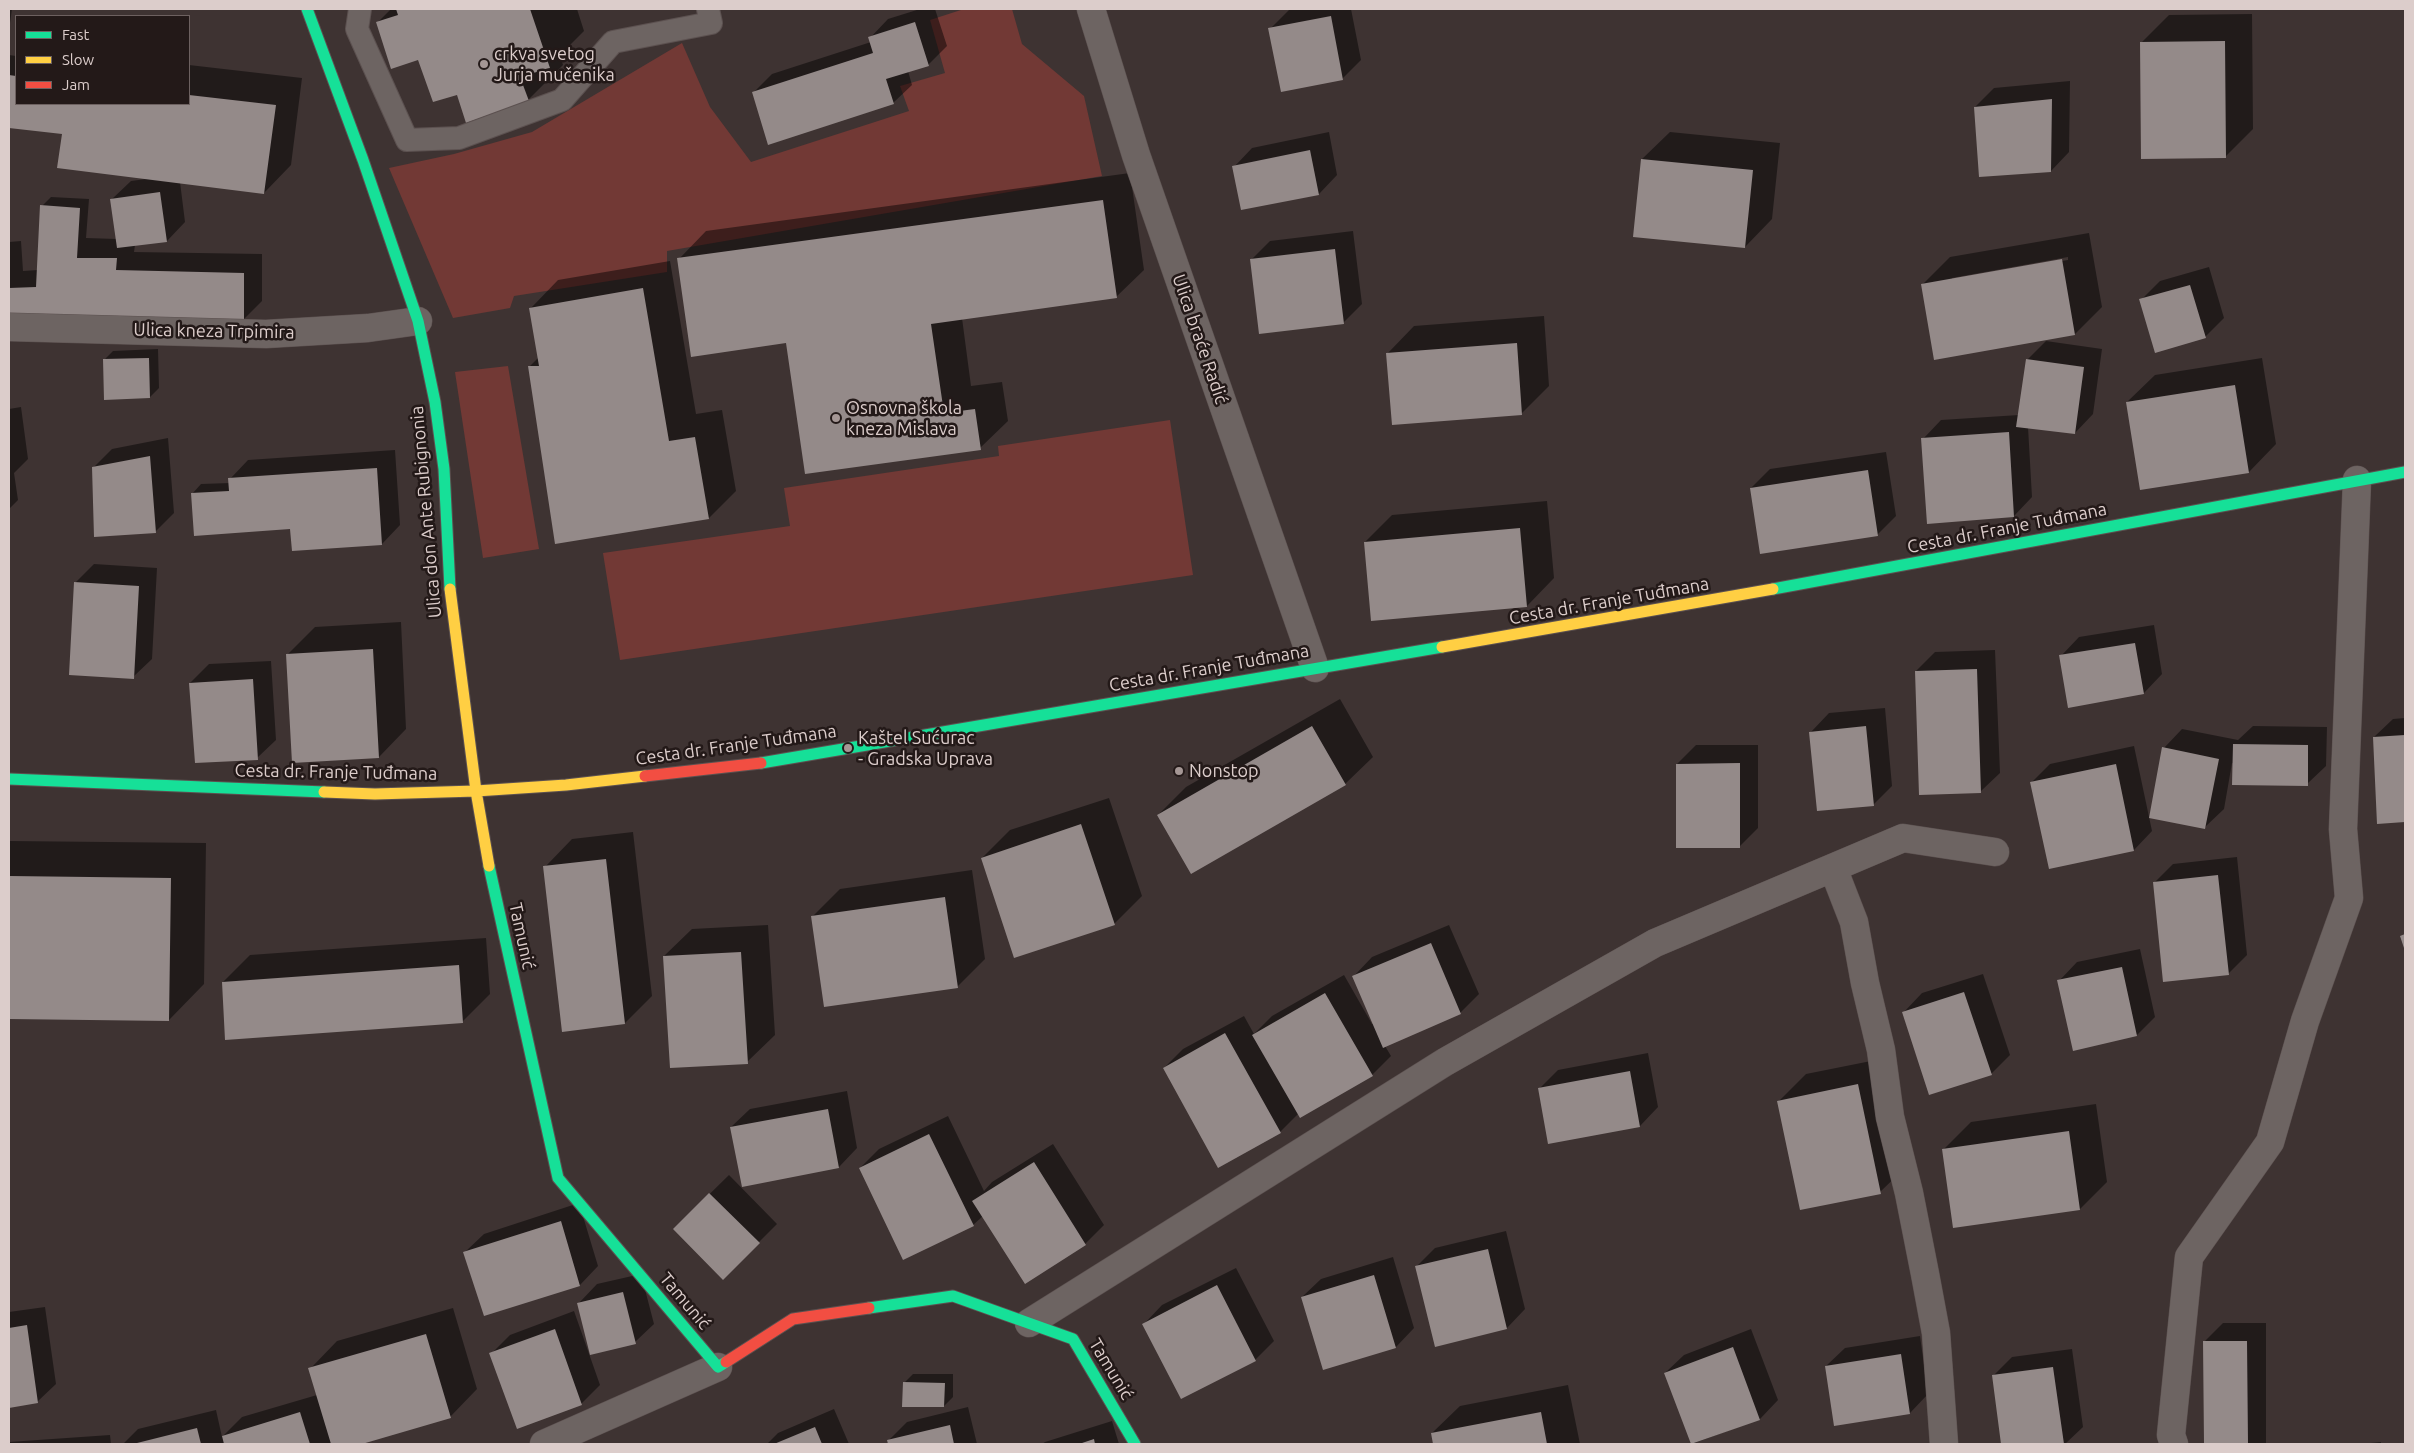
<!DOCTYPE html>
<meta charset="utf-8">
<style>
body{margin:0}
#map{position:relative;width:2414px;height:1453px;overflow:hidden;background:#3e3332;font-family:Ubuntu,sans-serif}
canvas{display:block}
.frame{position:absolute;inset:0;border:10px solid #dccdcb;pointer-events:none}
.legend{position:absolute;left:15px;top:15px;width:175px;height:90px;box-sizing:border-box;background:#231918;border:1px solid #6d6160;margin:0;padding:6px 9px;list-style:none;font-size:15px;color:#dccdcb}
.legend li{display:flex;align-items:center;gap:10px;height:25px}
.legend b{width:25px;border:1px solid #6d6160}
</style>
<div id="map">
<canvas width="2414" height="1453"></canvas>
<div class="frame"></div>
<ul class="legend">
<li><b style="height:6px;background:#16e098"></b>Fast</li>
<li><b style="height:6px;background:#ffcf43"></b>Slow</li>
<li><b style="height:6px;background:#f24e42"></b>Jam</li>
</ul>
</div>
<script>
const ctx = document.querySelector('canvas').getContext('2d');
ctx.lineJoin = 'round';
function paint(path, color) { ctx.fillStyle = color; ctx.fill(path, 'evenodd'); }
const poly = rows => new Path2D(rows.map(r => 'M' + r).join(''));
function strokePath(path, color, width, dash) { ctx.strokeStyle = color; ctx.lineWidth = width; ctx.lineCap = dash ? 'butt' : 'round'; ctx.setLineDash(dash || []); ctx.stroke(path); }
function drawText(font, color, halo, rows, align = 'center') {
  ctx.font = font + ' Ubuntu,sans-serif'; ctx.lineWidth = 5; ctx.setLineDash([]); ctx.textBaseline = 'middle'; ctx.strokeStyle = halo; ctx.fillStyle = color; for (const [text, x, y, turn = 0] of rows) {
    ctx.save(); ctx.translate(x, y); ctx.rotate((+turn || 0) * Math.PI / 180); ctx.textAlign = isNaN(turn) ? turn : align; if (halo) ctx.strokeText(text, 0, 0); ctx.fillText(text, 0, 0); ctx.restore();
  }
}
const green = poly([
 [964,9,1012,9,1022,44,1084,96,1102,176,667,251,667,272,514,296,510,308,453,318,389,168,454,154,532,132,682,43,710,107,751,162,909,111,900,86,945,73,930,20],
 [508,366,539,549,483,558,455,372],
 [1170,420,1193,575,620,660,603,553,790,526,784,488,999,456,998,446]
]);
const shadow = poly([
 [9,9,12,9,9,30],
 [391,9,577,9,584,31,560,55,563,65,528,100,458,93,377,23],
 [920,9,935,9,947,46,928,65,908,71,912,85,893,103,754,92,772,74,871,42,870,38,888,19],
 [1295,9,1351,9,1361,60,1342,79,1270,29,1289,10],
 [2252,14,2253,129,2225,157,2141,43,2169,15],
 [9,55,16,56,16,104,189,104,189,65,302,78,291,165,264,193,180,182,185,222,167,241,135,245,134,252,262,254,262,301,243,320,35,312,9,313,9,242,21,241,23,271,38,270,42,206,51,197,89,199,86,238,117,239,112,199,131,181,146,179,63,133,9,127],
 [2070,81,2069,152,2051,171,1975,107,1994,88],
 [1329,132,1337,175,1319,194,1234,167,1252,148],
 [1670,132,1780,143,1772,219,1745,247,1642,159],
 [1130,173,1144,270,1116,297,962,318,971,386,1002,382,1008,421,980,448,787,342,679,259,706,231],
 [1353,231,1362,304,1343,323,1251,260,1270,241],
 [2089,233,2102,307,2075,334,1922,285,1950,257],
 [2068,257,2068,260,1952,280,1952,278],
 [670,261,696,414,722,410,736,491,709,518,529,367,539,357,531,308,558,280],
 [2209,267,2224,318,2206,336,2156,351,2141,300,2160,281],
 [1544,316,1549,386,1522,413,1393,424,1387,354,1414,326],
 [2046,341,2102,349,2093,414,2075,433,2028,427,2032,497,2014,516,1923,439,1941,420,2019,415,2027,360],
 [158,349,159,388,150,397,104,360,113,351],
 [2262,358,2276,444,2249,472,2127,402,2155,375],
 [21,407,28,459,14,473,18,500,9,509,9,409],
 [168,438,174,513,155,532,93,468,112,449],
 [395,450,400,525,382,544,291,528,192,494,201,484,230,483,230,479,248,460],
 [1886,452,1896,516,1877,535,1751,488,1770,469],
 [1547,501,1554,578,1527,606,1365,542,1392,515],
 [94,564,157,568,152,659,133,677,75,583],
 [401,622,406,729,379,757,288,654,315,627],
 [2154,625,2162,674,2144,693,2061,656,2079,637],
 [1995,650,2000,773,1981,791,1916,671,1935,652],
 [271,661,276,740,257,758,190,683,209,664],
 [1340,699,1373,757,1345,784,1158,815,1186,787],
 [1885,708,1892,786,1873,805,1811,732,1829,713],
 [2405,718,2405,821,2378,822,2374,737,2393,719],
 [2253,726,2327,727,2326,766,2307,784,2232,763,2224,809,2205,827,2164,748,2182,729,2238,740],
 [1696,745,1758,745,1758,828,1739,847,1677,764],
 [2134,746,2152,831,2134,850,2031,783,2050,764],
 [1109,798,1142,896,1114,924,982,858,1010,830],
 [633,832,652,996,625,1023,545,867,572,839],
 [9,841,206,843,204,984,169,1020,9,1018],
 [2237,857,2247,955,2228,974,2154,883,2173,864],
 [972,870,985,959,957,987,813,916,840,889],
 [768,925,775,1035,747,1062,664,956,692,929],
 [1449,925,1479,994,1460,1013,1385,1046,1391,1056,1372,1075,1301,1116,1299,1113,1280,1132,1164,1068,1183,1049,1244,1016,1254,1034,1272,1016,1344,975,1372,1024,1374,1024,1354,976,1372,957],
 [486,938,490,994,462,1022,223,982,250,955],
 [2140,949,2155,1017,2137,1035,2059,981,2077,962],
 [1983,974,2010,1055,1991,1074,1904,1012,1922,993],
 [1648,1053,1658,1107,1640,1126,1539,1089,1558,1070],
 [1886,1058,1908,1165,1880,1192,1779,1101,1806,1074],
 [847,1091,857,1148,839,1167,731,1127,750,1109],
 [2096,1104,2107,1182,2080,1209,1944,1149,1971,1122],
 [948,1116,984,1191,992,1182,1053,1144,1104,1225,1085,1244,983,1216,973,1225,860,1168,879,1149],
 [729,1175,777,1224,723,1278,674,1229],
 [579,1203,598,1266,580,1285,484,1314,465,1252,484,1234],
 [1506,1231,1525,1309,1507,1328,1416,1267,1435,1248],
 [1393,1257,1414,1328,1396,1347,1302,1297,1321,1279],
 [1236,1268,1274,1341,1255,1360,1181,1397,1144,1324,1162,1305],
 [641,1274,654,1324,635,1342,579,1303,597,1284],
 [45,1307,56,1384,37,1402,9,1406,9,1312],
 [453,1308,477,1389,450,1417,358,1444,123,1444,138,1429,216,1410,222,1437,242,1417,317,1395,310,1369,337,1341],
 [574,1311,600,1385,581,1404,491,1354,510,1335],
 [2223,1323,2266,1323,2266,1444,2205,1444,2204,1342],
 [1751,1329,1778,1400,1760,1419,1692,1444,1665,1373,1684,1355],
 [1920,1336,1928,1394,1910,1413,1826,1366,1845,1348],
 [2072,1349,2083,1427,2065,1444,2003,1444,1993,1376,2012,1357],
 [913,1374,953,1374,953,1397,944,1406,904,1383],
 [1568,1385,1580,1444,1434,1444,1432,1433,1460,1406],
 [968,1407,977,1444,889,1444,888,1441,907,1422],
 [834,1409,849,1444,767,1444,778,1433],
 [1112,1421,1119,1444,1042,1444,1045,1442],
 [110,1435,111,1444,9,1444,9,1442],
 [2381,1442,2381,1444,2360,1444]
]);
const building = poly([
 [396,9,530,9,550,68,520,77,529,101,466,123,457,95,433,102,418,60,391,69,376,22,398,15],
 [1331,16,1343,80,1281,92,1268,28],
 [915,22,929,66,886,79,894,104,768,145,752,92,873,53,868,37],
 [2225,41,2226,158,2141,159,2140,42],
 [9,75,16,76,16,104,189,104,189,95,276,105,264,194,57,168,62,134,9,128],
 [2052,99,2051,172,1979,177,1974,107],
 [1310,150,1319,195,1241,210,1232,166],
 [1641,159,1753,170,1745,248,1633,237],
 [160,192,167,242,117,248,110,199],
 [1103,200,1117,298,931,324,944,413,975,409,981,450,805,474,786,343,691,357,677,258],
 [40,205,80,208,77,258,117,258,116,270,244,273,244,321,9,314,9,288,36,287],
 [1335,249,1344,324,1259,334,1250,259],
 [2062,259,2075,335,1934,360,1921,284],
 [2190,285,2206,338,2155,353,2139,299],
 [643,288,669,441,695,437,709,519,555,544,528,366,539,366,529,308],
 [1517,343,1522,415,1392,425,1386,353],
 [149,358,150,398,104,400,103,359],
 [2026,359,2084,367,2075,434,2016,427],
 [2235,385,2249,473,2140,490,2126,402],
 [2009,432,2014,517,1927,524,1921,438],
 [150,456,156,533,94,537,92,467],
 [377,468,382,545,292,551,290,529,194,536,191,493,229,491,228,478],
 [1868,470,1878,536,1760,554,1750,488],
 [1520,528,1527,607,1371,621,1364,542],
 [74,582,139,586,134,679,69,675],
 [2135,643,2144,694,2068,708,2059,655],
 [373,649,379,758,292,763,286,654],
 [1977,669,1981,793,1919,795,1915,671],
 [253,679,258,760,195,763,189,683],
 [1312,726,1346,785,1191,874,1157,815],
 [1866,726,1874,806,1817,811,1809,732],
 [2405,735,2405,822,2377,824,2373,737],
 [2233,744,2308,745,2308,786,2232,785],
 [2162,747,2219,759,2205,829,2149,818],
 [1740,763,1740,848,1676,848,1676,764],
 [2116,764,2134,851,2049,869,2030,782],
 [1081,824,1115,925,1014,958,981,858],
 [606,859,625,1024,562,1032,543,866],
 [2218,875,2229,975,2163,982,2153,882],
 [9,876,171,878,169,1021,9,1019],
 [945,897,958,988,824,1007,811,916],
 [2405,934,2405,951,2400,936],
 [1431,943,1461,1014,1383,1048,1352,976],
 [741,952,748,1064,670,1068,663,956],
 [459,965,463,1023,225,1040,222,982],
 [2122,967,2137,1036,2073,1051,2057,980],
 [1964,992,1992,1075,1929,1095,1902,1012],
 [1325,993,1373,1076,1300,1118,1252,1035],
 [1225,1033,1281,1133,1218,1168,1163,1068],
 [1630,1071,1640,1127,1548,1144,1538,1088],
 [1858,1084,1881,1194,1800,1210,1777,1101],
 [828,1109,839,1168,742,1187,730,1127],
 [2069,1131,2080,1210,1953,1228,1942,1149],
 [929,1134,974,1226,903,1260,859,1168],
 [1034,1162,1086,1245,1025,1284,972,1201],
 [709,1193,760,1243,723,1280,673,1229],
 [561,1221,580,1286,484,1316,463,1252],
 [1488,1249,1507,1329,1435,1347,1415,1266],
 [1374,1275,1396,1348,1323,1370,1301,1297],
 [1217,1285,1256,1361,1181,1399,1142,1324],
 [623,1292,636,1344,590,1355,577,1303],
 [27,1325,38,1403,9,1408,9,1328],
 [555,1329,582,1405,517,1429,489,1353],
 [426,1334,451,1418,362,1444,331,1444,308,1368],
 [2203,1341,2247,1341,2248,1444,2204,1444],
 [1733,1347,1760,1420,1691,1444,1664,1373],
 [1901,1354,1910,1414,1834,1426,1825,1366],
 [2053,1367,2064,1444,2001,1444,1992,1375],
 [903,1382,945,1383,944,1407,902,1407],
 [300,1412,310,1444,224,1444,222,1436],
 [1541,1412,1547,1444,1433,1444,1431,1433],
 [950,1425,954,1444,888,1444,887,1440],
 [815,1427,822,1444,774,1444],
 [197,1428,201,1444,133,1444],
 [1094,1439,1095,1444,1079,1444]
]);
const lane = poly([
 [360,9,357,29,407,140,459,138,562,100,613,42,711,23,708,9]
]);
const street = poly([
 [1091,9,1136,155,1315,668],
 [9,327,266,334,368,328,418,321],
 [1833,868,1854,922,1865,983,1881,1050,1890,1117,1909,1193,1925,1274,1936,1333,1944,1444],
 [1029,1323,1445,1062,1655,943,1903,838,1995,852],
 [544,1444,718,1367],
 [2174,1444,2171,1435,2189,1257,2270,1142,2305,1021,2349,898,2343,829,2357,480]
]);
const fast = poly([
 [307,9,363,160,418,321,435,402,444,469,450,589],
 [1773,589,2405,472],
 [761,763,1442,647],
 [9,779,324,792],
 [489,866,558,1178,718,1367,726,1362],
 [869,1308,953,1296,1073,1339,1135,1444]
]);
const slow = poly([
 [450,589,476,791,489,866],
 [1442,647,1773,589],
 [324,792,375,794,476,791,566,785,645,776]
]);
const jam = poly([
 [645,776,761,763],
 [726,1362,793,1319,869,1308]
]);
const markers = [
 [484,64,5,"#a59795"],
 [836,418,5,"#a59795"],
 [848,748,5,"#a59795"],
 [1179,771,5,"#a59795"]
];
const poiNames = [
 ["crkva svetog",494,54],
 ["Jurja mučenika",494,75],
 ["Osnovna škola",846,408],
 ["kneza Mislava",846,429],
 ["Kaštel Sućurac",858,738],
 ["- Gradska Uprava",858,759],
 ["Nonstop",1189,771]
];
const streetNames = [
 ["Ulica kneza Trpimira",214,331,1],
 ["Ulica braće Radić",1200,339,71],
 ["Ulica don Ante Rubignonia",426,512,-95],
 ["Cesta dr. Franje Tuđmana",2007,528,-11],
 ["Cesta dr. Franje Tuđmana",1609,601,-10],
 ["Cesta dr. Franje Tuđmana",1209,668,-10],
 ["Cesta dr. Franje Tuđmana",736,745,-8],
 ["Cesta dr. Franje Tuđmana",336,772,1],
 ["Tamunić",522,936,78],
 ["Tamunić",685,1301,50],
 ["Tamunić",1111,1369,59]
];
paint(green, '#723935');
paint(shadow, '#0007');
paint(building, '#948a89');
strokePath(lane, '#5c5150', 24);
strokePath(street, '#5c5150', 29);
strokePath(fast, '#5c5150', 13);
strokePath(slow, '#5c5150', 13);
strokePath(jam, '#5c5150', 13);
strokePath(lane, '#6d6462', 22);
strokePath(street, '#6d6462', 28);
strokePath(fast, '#16e098', 11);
strokePath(slow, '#ffcf43', 11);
strokePath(jam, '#f24e42', 11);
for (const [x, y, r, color] of markers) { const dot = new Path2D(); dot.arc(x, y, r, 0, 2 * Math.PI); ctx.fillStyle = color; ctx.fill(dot); strokePath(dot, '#231918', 2); }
drawText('18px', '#dccdcb', '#231918', poiNames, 'left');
drawText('18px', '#dccdcb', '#231918', streetNames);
</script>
